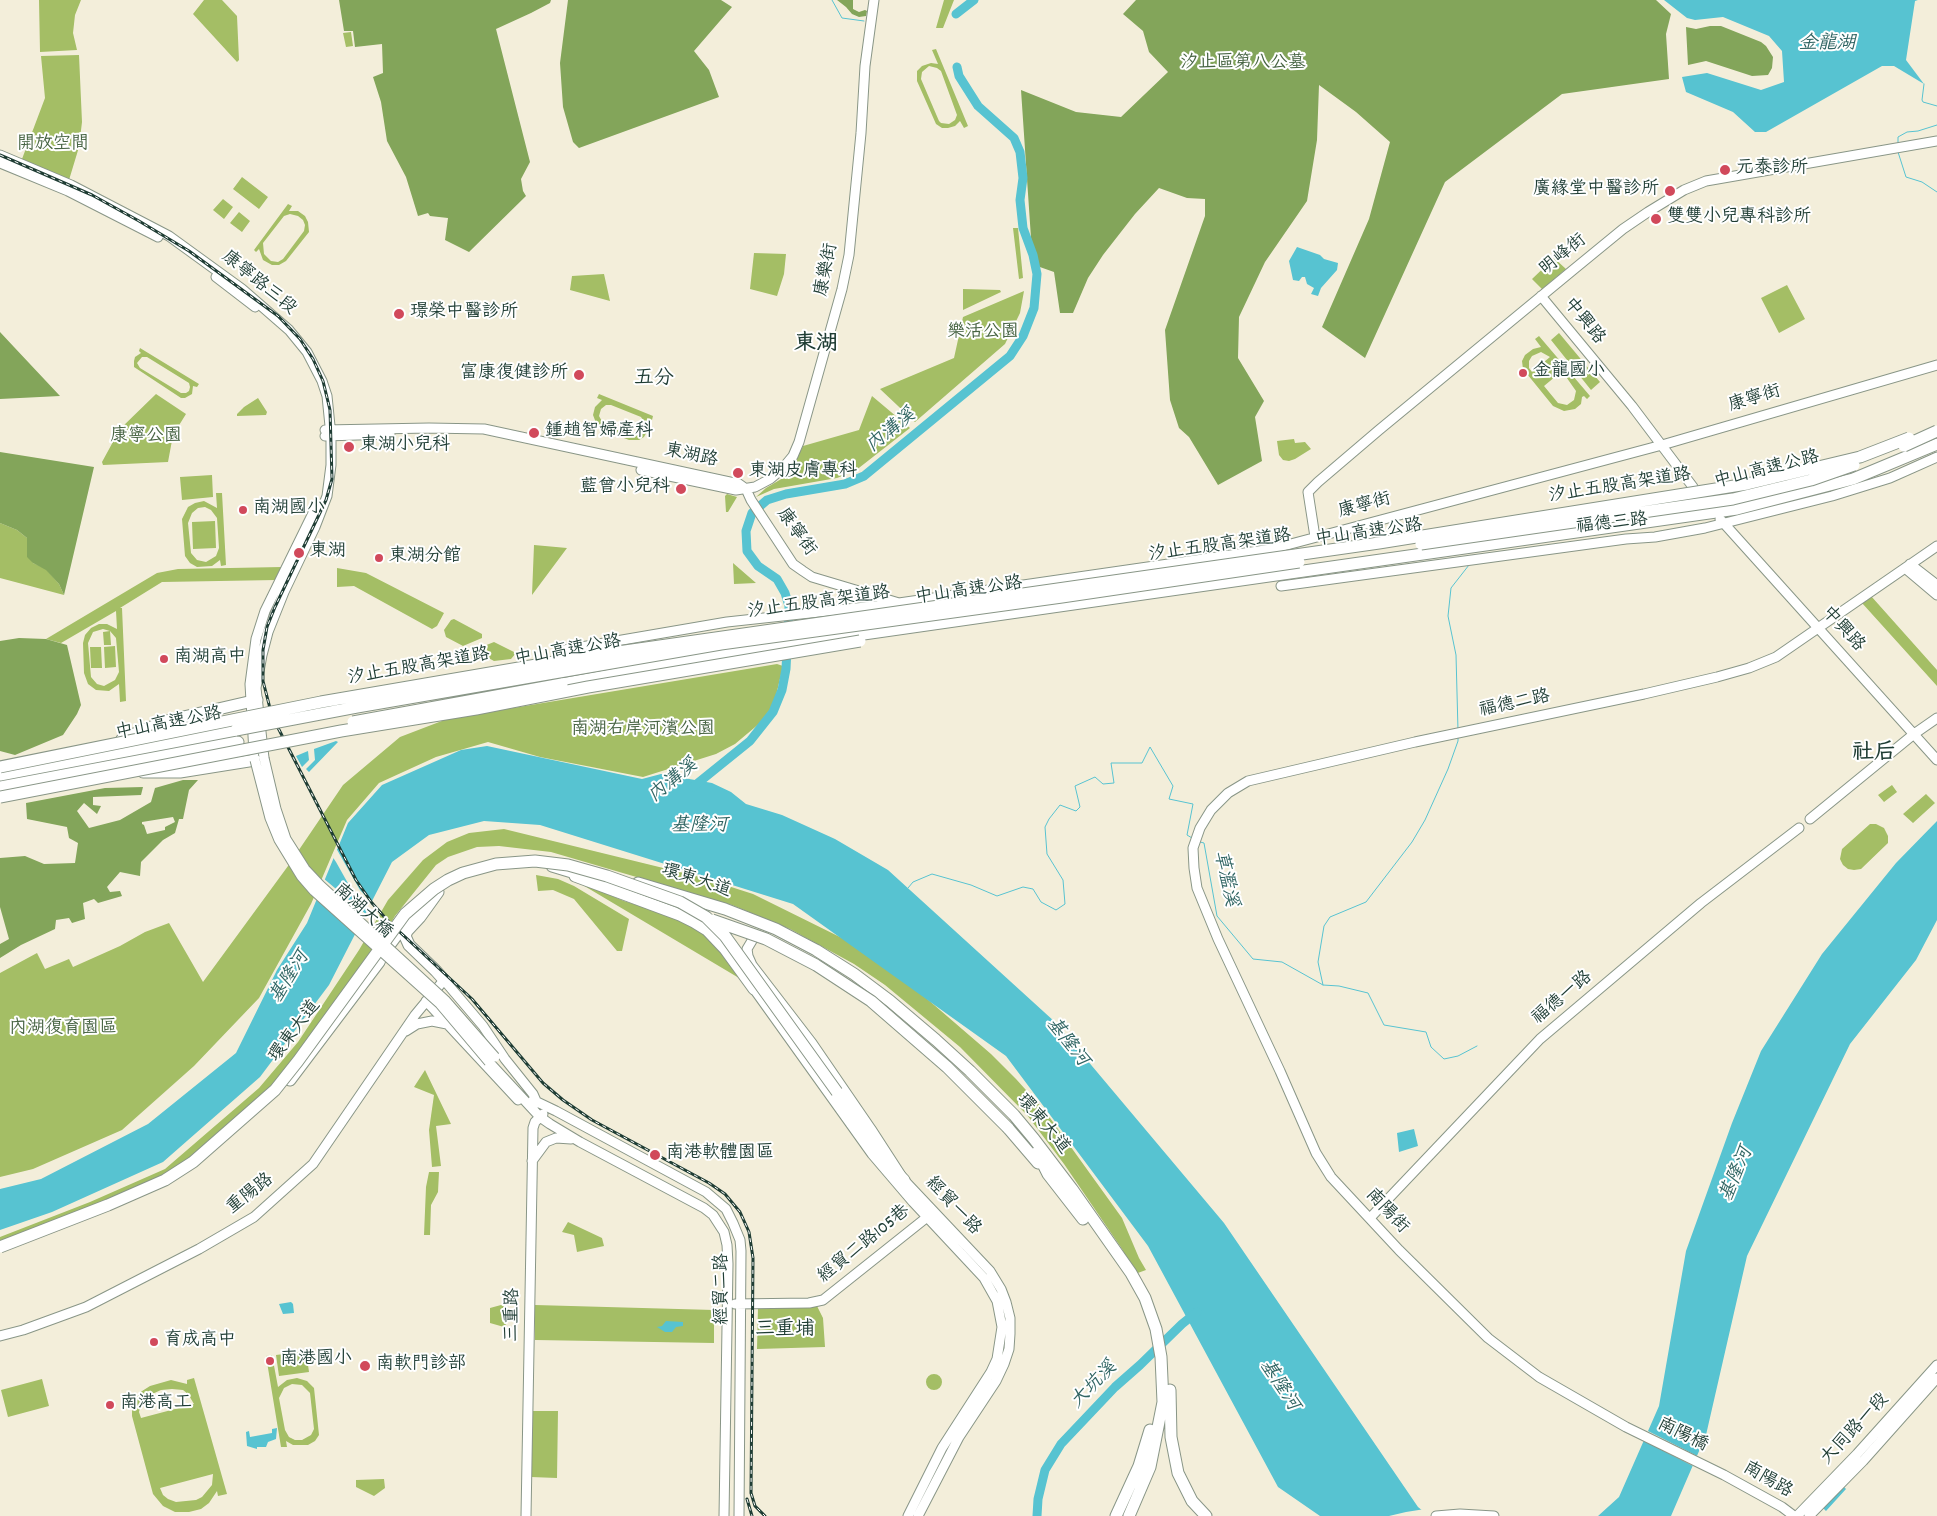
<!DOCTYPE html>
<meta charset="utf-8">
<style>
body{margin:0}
canvas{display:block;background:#f3eeda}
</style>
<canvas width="1937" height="1516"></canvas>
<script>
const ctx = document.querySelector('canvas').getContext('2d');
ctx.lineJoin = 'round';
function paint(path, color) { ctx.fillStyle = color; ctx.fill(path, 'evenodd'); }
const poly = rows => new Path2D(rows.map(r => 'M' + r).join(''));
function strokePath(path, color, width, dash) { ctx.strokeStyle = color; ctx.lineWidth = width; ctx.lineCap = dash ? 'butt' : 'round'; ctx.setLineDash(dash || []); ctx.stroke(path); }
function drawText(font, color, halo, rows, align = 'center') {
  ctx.font = font + ' Dekko,"LXGW WenKai TC",sans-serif'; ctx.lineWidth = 4; ctx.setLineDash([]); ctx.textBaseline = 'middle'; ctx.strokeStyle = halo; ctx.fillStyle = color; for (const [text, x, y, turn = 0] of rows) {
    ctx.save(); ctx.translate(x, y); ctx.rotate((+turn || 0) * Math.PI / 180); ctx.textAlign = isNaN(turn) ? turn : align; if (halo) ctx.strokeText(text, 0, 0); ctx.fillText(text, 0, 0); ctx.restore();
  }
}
const green = poly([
 [39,0,81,0,75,15,73,33,77,50,40,52],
 [204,0,222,0,237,16,239,60,237,62,193,14],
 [944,0,954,0,943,28,936,28],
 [351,32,353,46,346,47,343,33],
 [936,49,968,126,964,128,960,121,955,126,948,128,942,128,936,124,917,81,917,71,922,66,931,63,938,64,932,50],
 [929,66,937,68,941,71,957,115,955,120,949,124,941,123,939,121,921,79,922,72],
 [79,55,82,122,79,147,69,180,22,159,45,98,41,56],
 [242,177,268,197,259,209,233,189],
 [223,199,233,207,224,219,213,210],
 [288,204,292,206,289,211,298,211,305,216,308,222,309,232,286,261,279,265,272,265,263,260,259,249,256,252,254,250],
 [290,214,298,216,303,220,305,225,304,231,283,259,278,262,271,261,264,254,263,243,284,216],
 [239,212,250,221,242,232,230,223],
 [1013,228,1018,228,1023,278,1019,279],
 [754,253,786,254,784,274,777,296,750,289],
 [1554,258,1566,269,1542,289,1532,279],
 [604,274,610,301,570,290,572,276],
 [1787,285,1805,319,1779,333,1761,298],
 [963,289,1000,290,1001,292,963,310],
 [1024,291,1020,313,1005,344,915,422,880,389,954,358,963,317],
 [1559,333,1600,382,1591,390,1551,340],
 [1539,336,1590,396,1587,399,1584,396,1582,397,1581,404,1575,409,1564,411,1553,406,1523,369,1522,361,1525,355,1533,349,1541,347,1535,339],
 [1541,352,1550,357,1532,372,1529,368,1529,361,1532,356],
 [1562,371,1576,391,1574,400,1567,405,1558,403,1544,386],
 [140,348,199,384,197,387,193,386,192,394,185,398,181,398,134,367,134,361,135,357,141,353,139,351],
 [142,357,147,357,189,383,190,387,189,391,186,393,181,393,140,368,137,363],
 [156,394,186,414,173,435,168,462,103,465,102,462,120,429],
 [599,394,653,416,652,420,647,418,649,428,644,437,639,440,629,440,598,428,593,415,595,407,602,400,597,398],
 [606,405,611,405,641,417,645,424,643,431,638,435,633,436,604,425,599,416,601,409],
 [872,396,910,428,855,471,837,478,774,489,756,497,766,488,783,478,791,470,803,446,859,430],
 [258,398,267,412,266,415,237,416,237,414,244,407],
 [1294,439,1295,443,1305,442,1311,449,1295,459,1289,461,1283,460,1279,455,1277,441],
 [212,475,213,497,182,500,180,477],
 [216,493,222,493,226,565,221,566,220,560,212,566,197,567,190,563,185,556,182,519,188,507,195,503,204,501,217,508],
 [205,507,211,510,217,518,219,548,216,556,206,562,197,560,191,553,188,523,192,513,198,508],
 [727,494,737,497,728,512,726,512,725,496],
 [215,521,216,548,193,549,192,522],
 [0,523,17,530,27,538,33,563,46,569,59,584,64,595,0,578],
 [534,545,567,548,532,595],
 [733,563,756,583,734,584],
 [282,567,276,580,162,582,120,608,122,608,126,701,120,702,119,684,109,691,96,690,88,684,84,673,83,643,85,635,91,628,99,624,107,624,117,629,116,611,61,643,46,639,157,573,178,569],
 [103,629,110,631,103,632,104,645,111,645,110,631,116,638,119,672,115,680,104,686,97,684,91,677,88,643,93,632],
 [337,568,366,573,444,613,437,626,432,629,354,586,337,587],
 [1871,596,1937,670,1937,686,1862,603],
 [454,619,482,634,482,638,463,646,446,637,444,630,451,620],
 [494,642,516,653,511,659,494,661,474,650],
 [115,646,116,667,105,668,104,647],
 [90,647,101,647,102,668,91,668],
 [777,664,783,666,774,704,760,723,735,744,716,754,643,777,540,757,488,742,436,757,379,783,347,820,311,904,259,998,194,1066,122,1130,33,1169,0,1177,0,973,37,953,45,969,69,959,73,967,120,946,145,932,169,923,203,982,288,866,343,785,400,737,447,719],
 [1892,785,1897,792,1884,802,1878,795],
 [1926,794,1935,803,1913,823,1903,814],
 [1870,824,1876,824,1884,828,1888,836,1888,843,1861,869,1854,870,1848,869,1843,865,1840,859,1842,849],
 [504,829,700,877,753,894,848,941,904,979,991,1054,1016,1079,1045,1111,1122,1218,1139,1258,1146,1270,1135,1274,1122,1249,1064,1164,1027,1115,960,1047,885,985,854,964,790,929,732,905,551,852,499,846,477,847,448,857,436,865,395,916,380,941,288,1071,244,1116,161,1180,0,1246,0,1237,90,1202,165,1169,259,1088,298,1042,359,950,388,900,423,860,447,842,469,833],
 [536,875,558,879,574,886,629,919,622,951,617,951,574,899,553,890,538,891],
 [576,881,624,901,683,920,710,936,744,981],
 [425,1070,451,1124,436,1126,441,1166,432,1167,429,1130,434,1095,414,1087],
 [429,1172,439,1172,438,1192,431,1205,430,1235,424,1235,426,1187],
 [568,1222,602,1238,604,1246,577,1252,574,1235,562,1232],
 [501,1305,507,1308,506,1325,504,1327,490,1323,490,1308],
 [535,1305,714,1310,714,1343,535,1340],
 [817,1306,823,1318,825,1347,757,1349,758,1307],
 [306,1351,309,1372,279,1376,276,1355],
 [272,1355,278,1387,287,1380,297,1378,307,1381,314,1388,319,1435,315,1441,308,1445,293,1445,286,1441,287,1447,281,1447,266,1356],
 [292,1384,302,1385,310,1393,314,1429,311,1435,302,1440,295,1440,289,1437,285,1430,279,1398,284,1388],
 '926 1382a8 8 0 1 1 16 0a8 8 0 1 1-16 0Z',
 [194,1378,227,1494,218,1496,217,1491,209,1503,201,1509,189,1512,175,1512,163,1506,153,1494,132,1416,132,1406,139,1393,150,1386,171,1380,187,1384,187,1380],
 [172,1389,183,1390,188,1394,194,1404,141,1418,139,1412,141,1404,150,1395,161,1390],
 [213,1474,212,1485,202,1497,196,1500,176,1502,168,1499,163,1495,160,1488],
 [42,1379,49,1406,8,1417,1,1390],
 [532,1411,558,1411,557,1478,531,1477],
 [384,1479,385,1488,374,1496,356,1487,356,1480]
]);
const forest = poly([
 [339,0,551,0,550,3,531,13,496,29,530,162,521,179,523,191,526,196,469,252,445,240,448,218,430,216,428,213,418,216,406,177,387,141,381,102,373,77,383,73,382,44,355,47,353,31,344,31],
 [568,0,721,0,732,7,694,51,709,70,719,97,579,148,573,142,563,107,560,63],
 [837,0,853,0,853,9,859,12,865,10,867,11,866,16,859,17,852,14,846,7],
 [1136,0,1656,0,1671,14,1666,34,1669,79,1562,94,1445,182,1365,358,1322,327,1369,219,1390,142,1356,112,1319,85,1317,140,1307,201,1265,262,1239,317,1238,358,1264,401,1255,417,1262,461,1218,485,1189,437,1179,428,1170,400,1165,330,1205,216,1205,199,1187,198,1159,188,1135,214,1103,255,1088,278,1073,313,1060,313,1054,272,1037,266,1031,238,1021,90,1076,112,1121,117,1168,72,1149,52,1143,31,1123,14],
 [1710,26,1721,26,1761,42,1766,46,1773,57,1772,68,1768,75,1752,76,1706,61,1688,65,1686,27,1696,29],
 [0,332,14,347,60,396,0,399],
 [0,452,94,467,64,595,59,584,46,570,33,563,27,557,27,538,17,530,0,523],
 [19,638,46,639,67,645,81,705,77,714,63,735,15,755,0,751,0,641],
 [183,780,198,780,189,790,183,819,179,819,175,833,163,840,141,862,140,876,120,872,107,887,110,892,120,891,122,896,98,903,94,899,83,903,85,919,72,923,69,918,56,920,55,929,21,945,0,958,0,944,9,939,0,907,0,858,25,856,44,864,75,863,78,843,69,838,67,827,27,819,26,803,105,788,143,787,141,795,93,797,93,805,101,806,97,814,84,803,77,811,89,828,120,820,151,802,155,788],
 [173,817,175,822,165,827,165,830,147,834,144,825,142,824,142,822]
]);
const water = poly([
 [1664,0,1918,0,1915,1,1906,60,1924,84,1894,66,1882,66,1766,132,1755,132,1733,112,1686,92,1682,77,1707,73,1761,90,1784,82,1782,51,1769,36,1723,17,1695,20,1687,18],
 [1297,247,1320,255,1324,259,1338,263,1337,270,1321,288,1318,296,1311,294,1314,288,1307,284,1305,277,1302,277,1299,281,1293,280,1289,261],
 [336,741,338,742,309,772,306,769,315,760,314,749],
 [487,746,642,779,661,774,712,783,731,792,746,804,782,815,835,839,888,870,1055,1022,1224,1223,1418,1507,1429,1516,1320,1516,1278,1487,1148,1246,1006,1056,793,904,540,825,484,821,429,835,392,862,329,985,260,1077,163,1162,52,1212,0,1230,0,1189,41,1179,148,1124,236,1053,277,970,307,923,348,823,382,785,461,750],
 [308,751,309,760,302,767,296,756],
 [1937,821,1937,920,1916,960,1850,1044,1747,1256,1706,1435,1671,1516,1598,1516,1619,1497,1659,1406,1686,1251,1732,1123,1761,1051,1822,954,1896,863],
 [1414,1129,1418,1146,1399,1152,1397,1133],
 [291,1302,293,1304,294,1313,283,1314,279,1304],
 [666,1321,683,1322,683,1326,676,1327,672,1332,665,1332,657,1327,662,1326],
 [277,1428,276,1439,268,1442,266,1447,257,1447,257,1449,247,1446,246,1432,249,1431,250,1437,272,1433,272,1429],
 [1842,1485,1846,1489,1826,1511,1821,1506]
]);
const pier = poly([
 [336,848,360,890,373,903,370,910,354,894,336,862,332,856],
 [323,878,367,915,358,933,314,898],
 [1646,1430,1699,1457,1695,1467,1642,1440],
 [1425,1509,1431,1516,1389,1516,1406,1512]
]);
const stream = poly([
 [832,0,842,18,864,21],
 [1924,84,1922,100,1923,102,1937,106],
 [1898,144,1898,137,1907,132,1918,131,1937,125],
 [1898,152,1906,177,1922,182,1937,192],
 [1458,730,1456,655,1448,616,1451,588,1469,565],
 [1200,842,1204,843,1217,916,1253,959,1282,962,1323,985,1339,986,1368,993,1384,1025,1426,1032,1431,1047,1444,1059,1458,1056,1477,1046],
 [908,888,913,882,932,874,971,885,997,896,1023,887,1033,889,1041,902,1056,910,1065,904,1063,880,1047,854,1045,827,1049,819,1060,805,1076,811,1080,807,1075,786,1095,777,1103,784,1114,783,1111,763,1142,763,1150,747,1173,786,1169,799,1193,804,1187,835,1192,838],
 [1323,985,1318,962,1324,926,1330,917,1366,902,1412,842,1425,820,1448,769,1458,741,1458,736]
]);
const river = poly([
 [956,14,974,0],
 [788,632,789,606,785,593,777,579,758,566,747,551,746,531,752,513,767,500,786,494,845,484,864,476,1010,356,1023,336,1034,308,1037,274,1033,255,1023,228,1020,200,1023,178,1020,152,1014,138,978,106,959,76,957,67],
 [693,787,750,741,773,712,782,690,786,669,787,648],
 [1037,1516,1038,1499,1045,1470,1061,1444,1115,1387,1140,1365,1182,1324,1197,1312]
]);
const secondary = poly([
 [0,155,71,185,169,236,242,289,289,330,307,352,322,381,327,396,331,436,331,465,327,496,315,527,284,592,268,632,262,655,256,688,264,758],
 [0,163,68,191,158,237],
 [216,277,255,307],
 [1541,296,1632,406,1693,487],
 [325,430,429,428,484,429,739,484,746,489,751,500,793,564,803,571,812,577,899,603,1272,549,1662,445,1937,365],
 [325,436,390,434],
 [641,470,736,490,755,487,770,479,783,468,793,456,799,442,842,289,849,255,861,133,865,66,874,0],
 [1720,519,1937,760],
 [1315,537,1308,492,1318,482,1379,430,1573,270,1623,229,1648,212,1684,190,1706,181,1937,141],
 [1910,564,1937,585],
 [1905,568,1937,595],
 [1281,586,1626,539,1655,537,1705,528,1832,496,1890,478,1937,457],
 [558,651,727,622,893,604],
 [254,753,250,684,256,639,265,611,316,507],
 [1810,819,1914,734,1937,718],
 [753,939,747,949,748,956,752,965,812,1043,871,1129,904,1180,990,1271,1001,1289,1006,1302,1010,1318,1010,1334,1009,1349,1004,1364,996,1381,959,1437,918,1516],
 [754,989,872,1154,913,1202,984,1278,997,1301,1002,1327,997,1359,991,1372,942,1448,908,1516],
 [426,1001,518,1100],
 [406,1031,417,1024,432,1021,447,1024],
 [489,1062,540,1117,550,1124,580,1142,704,1208,713,1215,724,1232,727,1245,728,1264,724,1516],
 [533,1100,556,1111,706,1192,726,1209,733,1223,740,1240,741,1251,739,1516],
 [532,1161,546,1142,556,1138,571,1139],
 [1370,1218,1540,1039,1701,903,1799,828],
 [735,1304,809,1303,823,1300,931,1214],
 [0,1336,23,1330,86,1307,199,1249,254,1217,313,1164,415,1015,444,980,483,1026,505,1059,533,1094,537,1103],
 [526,1516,533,1128,535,1122,543,1114],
 [1794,1516,1782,1507,1724,1475,1626,1427,1539,1377,1488,1338,1399,1250,1331,1177,1316,1153,1280,1071,1218,939,1197,888,1194,868,1193,848,1200,828,1211,810,1228,793,1248,781,1415,742,1644,694,1717,677,1749,668,1776,657,1937,546]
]);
const primary = poly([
 [1436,1516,1460,1514,1494,1516],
 [1797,1516,1857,1454,1937,1365],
 [1809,1516,1863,1461,1937,1378]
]);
const highway = poly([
 [562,684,724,654,1737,509,1853,479,1937,444],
 [122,739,166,721,257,700],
 [143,772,180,772,255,760],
 [0,775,236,730],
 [0,787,238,742],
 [552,866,585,876],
 [575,876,680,915,694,922,707,930,725,949,754,989],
 [638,883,725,909,776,929,816,950,854,974,890,1001,936,1040,970,1071,1014,1115,1034,1139,1072,1189,1131,1273,1145,1298,1156,1329,1161,1357,1163,1402,1150,1467,1129,1516],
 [438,892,420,917,407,931,405,936,409,945,436,971,444,980],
 [290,1080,379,962,382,955,411,916,420,907],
 [837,1092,887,1163,904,1180],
 [1008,1128,1038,1163],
 [1036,1153,1041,1160,1048,1174,1083,1219],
 [1170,1390,1171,1437,1178,1473,1192,1501,1206,1516],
 [1116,1516,1139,1466,1150,1430]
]);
const rail = poly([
 [0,155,92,195,139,221,189,251,278,316,300,339,313,359,323,381,330,410,332,479,326,500,275,607,267,627,263,650,263,681,272,716,356,880,372,903,389,922,472,999,543,1083,563,1100,592,1120,709,1183,725,1194,740,1212,749,1232,753,1258,751,1493,755,1506,765,1516],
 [747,1499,752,1516]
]);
const secondaryBridge = poly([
 [264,758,276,809,286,839,305,869,320,885,445,1000,495,1057],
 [255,760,270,818,279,840,301,876,314,891,440,1004,489,1062]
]);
const highwayBridge = poly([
 [1904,446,1937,431],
 [1421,544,1733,499,1811,480,1854,465],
 [353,722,562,684],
 [236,730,357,707,721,644,1062,597,1299,562],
 [0,767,321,702,583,657,1379,543,1747,484,1860,457,1909,438],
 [0,797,341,731,476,709,588,687,860,641],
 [712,920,766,939,816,965,871,1001,947,1067,1008,1128],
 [0,1247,108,1205,165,1180,193,1162,275,1090,298,1061,405,914,434,889,448,880,463,873,496,864,535,861,568,865,607,876,680,902,706,917,725,936,837,1092]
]);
const markers = [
 [1725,170,6,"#d1495b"],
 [1670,191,6,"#d1495b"],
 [1656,219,6,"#d1495b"],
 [399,314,6,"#d1495b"],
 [1523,373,5,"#d1495b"],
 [579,375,6,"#d1495b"],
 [534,433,6,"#d1495b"],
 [349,447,6,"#d1495b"],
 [738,473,6,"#d1495b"],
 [681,489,6,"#d1495b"],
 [243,510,5,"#d1495b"],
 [299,553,6,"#d1495b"],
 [379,558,5,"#d1495b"],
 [164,659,5,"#d1495b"],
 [655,1155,6,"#d1495b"],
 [154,1342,5,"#d1495b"],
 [270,1361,5,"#d1495b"],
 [365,1366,6,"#d1495b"],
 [110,1405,5,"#d1495b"]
];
const parkNames = [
 ["汐止區第八公墓",1243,65],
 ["開放空間",53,146],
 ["樂活公園",983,334],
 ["康寧公園",146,438],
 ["南湖右岸河濱公園",643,731],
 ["內湖復育園區",63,1030]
];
const poiNames = [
 ["元泰診所",1736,170],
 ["廣緣堂中醫診所",1659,191,"right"],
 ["雙雙小兒專科診所",1667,219],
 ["璟榮中醫診所",410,314],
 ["金龍國小",1533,373],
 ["富康復健診所",568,375,"right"],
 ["鍾趙智婦產科",545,433],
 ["東湖小兒科",360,447],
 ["東湖皮膚專科",749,473],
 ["藍曾小兒科",670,489,"right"],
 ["南湖國小",253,510],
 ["東湖",310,553],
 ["東湖分館",389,558],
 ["南湖高中",174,659],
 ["南港軟體園區",666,1155],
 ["育成高中",164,1342],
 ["南港國小",280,1361],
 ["南軟門診部",376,1366],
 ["南港高工",120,1405]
];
const streetNames = [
 ["明峰街",1564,256,-39],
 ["康樂街",828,270,-79],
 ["康寧路三段",258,284,39],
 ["中興路",1583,322,51],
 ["康寧街",1755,400,-17],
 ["東湖路",691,457,12],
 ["中山高速公路",1767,471,-14],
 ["汐止五股高架道路",1620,487,-9],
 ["康寧街",1365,507,-15],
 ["福德三路",1612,525,-6],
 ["康寧街",795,533,54],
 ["中山高速公路",1369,534,-8],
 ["汐止五股高架道路",1220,547,-8],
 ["中山高速公路",969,592,-8],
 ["汐止五股高架道路",819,604,-8],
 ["中興路",1842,630,48],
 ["中山高速公路",568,652,-10],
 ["汐止五股高架道路",419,668,-10],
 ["福德二路",1515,705,-12],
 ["中山高速公路",169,725,-11],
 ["環東大道",696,882,18],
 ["南湖大橋",362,912,42],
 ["福德一路",1563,999,-40],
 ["環東大道",296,1032,-53],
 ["環東大道",1042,1125,50],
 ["重陽路",251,1195,-38],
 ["經貿一路",952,1207,47],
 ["南陽街",1386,1212,47],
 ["經貿二路105巷",865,1245,-39],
 ["經貿二路",724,1289,-90],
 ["三重路",514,1315,-89],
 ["大同路一段",1856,1430,-47],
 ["南陽橋",1682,1436,26],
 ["南陽路",1767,1481,30]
];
const waterNames = [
 ["金龍湖",1827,45],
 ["內溝溪",892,432,-39],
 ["內溝溪",674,782,-39],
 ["基隆河",699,827],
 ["草濫溪",1224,879,78],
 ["基隆河",291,978,-58],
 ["基隆河",1066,1043,52],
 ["基隆河",1738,1175,-67],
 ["大坑溪",1095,1386,-46],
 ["基隆河",1278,1386,57]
];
const quarterNames = [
 ["五分",654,380],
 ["三重埔",785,1331]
];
const districtNames = [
 ["東湖",816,346],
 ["社后",1874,755]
];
paint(green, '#a4be65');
paint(forest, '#83a55a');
paint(water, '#57c3d1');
paint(pier, '#f3eeda');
strokePath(stream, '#57c3d1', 1);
strokePath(river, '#57c3d1', 9);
strokePath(secondary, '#899687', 11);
strokePath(primary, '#899687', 11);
strokePath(highway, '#899687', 13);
strokePath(secondary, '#fff', 9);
strokePath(primary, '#fff', 9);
strokePath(highway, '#fff', 11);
strokePath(rail, '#1f3d34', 3);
strokePath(rail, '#fff', 1, [4]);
strokePath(secondaryBridge, '#899687', 11, []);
strokePath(highwayBridge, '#899687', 13, []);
strokePath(secondaryBridge, '#fff', 9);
strokePath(highwayBridge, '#fff', 11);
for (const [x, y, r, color] of markers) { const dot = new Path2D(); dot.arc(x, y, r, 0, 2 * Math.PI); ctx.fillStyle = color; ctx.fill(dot); strokePath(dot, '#fff', 2); }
drawText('18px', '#476443', '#fff', parkNames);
drawText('18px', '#1f3d34', '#fff', poiNames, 'left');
drawText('18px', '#1f3d34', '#fff', streetNames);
drawText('italic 19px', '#306563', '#fff', waterNames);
drawText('20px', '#1f3d34', '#fff', quarterNames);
drawText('bold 22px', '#1f3d34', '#fff', districtNames);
</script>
